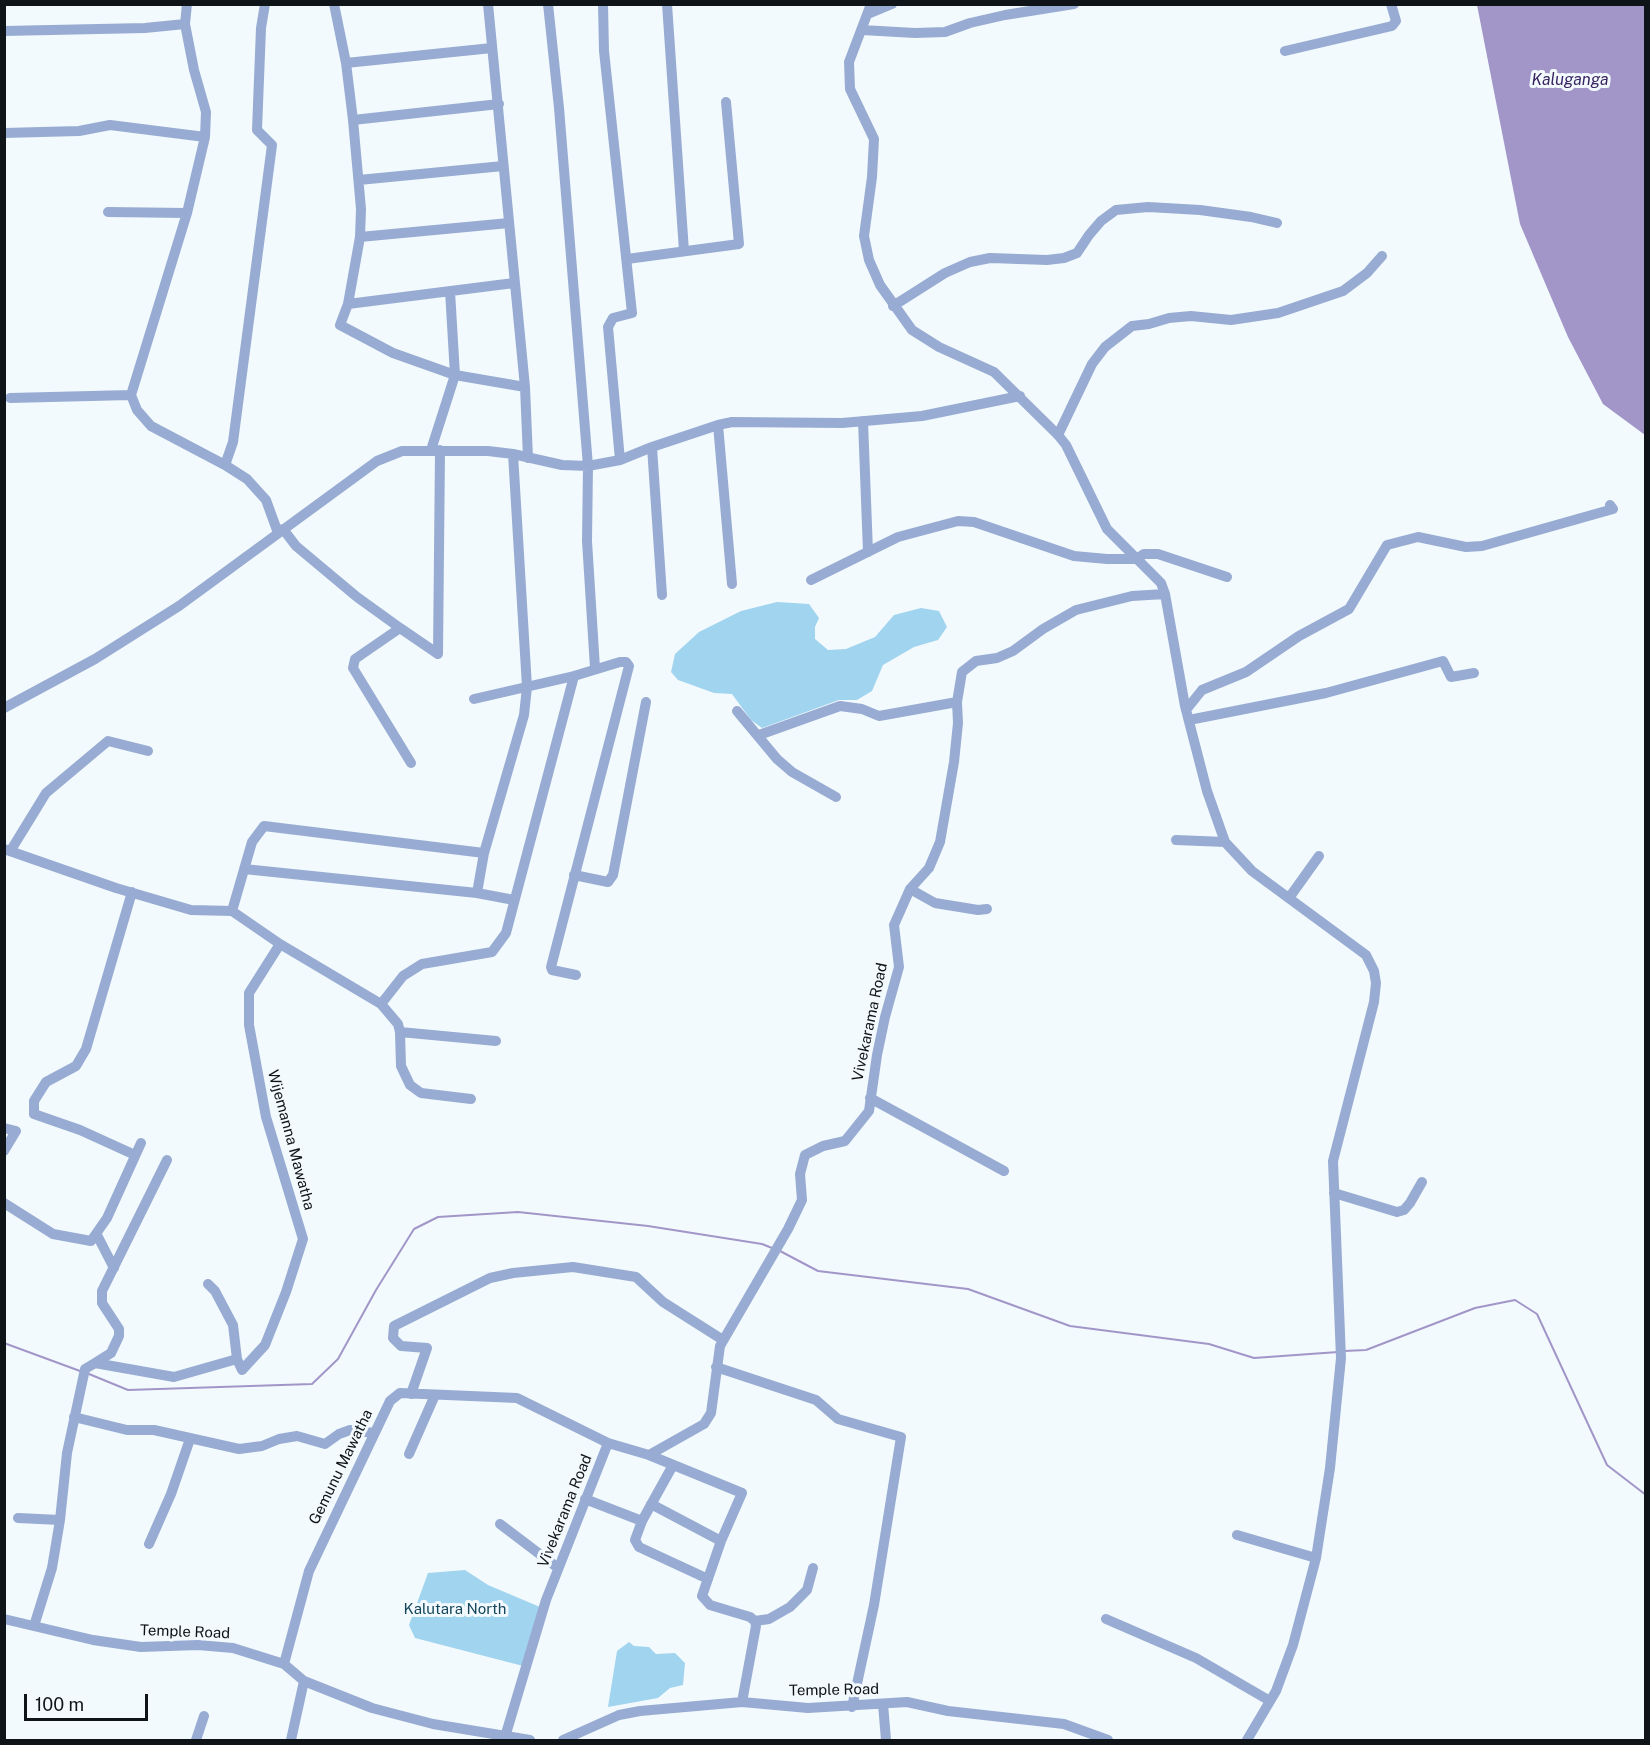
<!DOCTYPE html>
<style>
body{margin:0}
#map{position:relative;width:1650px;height:1745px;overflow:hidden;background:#f3fafd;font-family:"Public Sans",sans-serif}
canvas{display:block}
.frame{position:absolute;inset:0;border:6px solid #0e1417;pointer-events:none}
.scale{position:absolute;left:24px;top:1694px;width:124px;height:27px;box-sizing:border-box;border:3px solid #0e1417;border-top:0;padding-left:8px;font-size:18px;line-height:21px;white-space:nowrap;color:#0e1417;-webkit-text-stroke:4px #f3fafd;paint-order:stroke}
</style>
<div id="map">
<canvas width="1650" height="1745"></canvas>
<div class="frame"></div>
<div class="scale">100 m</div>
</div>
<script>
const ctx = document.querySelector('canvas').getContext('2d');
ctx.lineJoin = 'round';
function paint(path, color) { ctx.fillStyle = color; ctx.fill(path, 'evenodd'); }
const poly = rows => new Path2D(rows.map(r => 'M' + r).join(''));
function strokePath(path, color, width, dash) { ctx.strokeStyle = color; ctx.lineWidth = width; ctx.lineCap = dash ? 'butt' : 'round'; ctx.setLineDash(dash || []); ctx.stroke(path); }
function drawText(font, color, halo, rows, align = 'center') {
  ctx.font = font + ' "Public Sans",sans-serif'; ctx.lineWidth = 6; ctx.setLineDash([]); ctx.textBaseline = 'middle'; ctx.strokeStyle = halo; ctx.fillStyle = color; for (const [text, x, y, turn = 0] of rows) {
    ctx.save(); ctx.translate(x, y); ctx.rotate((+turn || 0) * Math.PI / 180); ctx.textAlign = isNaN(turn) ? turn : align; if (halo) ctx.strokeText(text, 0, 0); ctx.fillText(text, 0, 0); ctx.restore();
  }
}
const green = poly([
 [777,602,809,604,819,618,815,627,815,639,828,650,846,649,875,637,894,615,921,608,939,611,947,627,938,640,914,647,883,665,872,691,857,700,839,700,762,728,751,720,732,694,714,693,678,680,671,672,675,654,699,632,741,611],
 [465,1570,488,1585,540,1607,523,1666,415,1638,409,1625,428,1573],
 [629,1642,634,1646,649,1647,656,1654,675,1653,685,1663,683,1685,670,1688,658,1698,608,1707,617,1651]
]);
const water = poly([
 [1477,5,1645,5,1645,435,1603,404,1568,337,1520,224]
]);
const stream = poly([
 [780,1251,818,1271,968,1289,1070,1326,1209,1344,1254,1358,1338,1352],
 [4,1343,80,1371],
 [1344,1351,1366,1350,1475,1308,1515,1300,1537,1314,1607,1465,1646,1495],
 [89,1374,128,1390,312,1384,338,1359,376,1290,414,1229,438,1217,518,1212,648,1226,762,1244,772,1248]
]);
const street = poly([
 [187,4,185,24,194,70,206,112,205,137,187,213,131,395,137,410,151,426,225,465,247,479,266,500,278,533],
 [334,4,346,63,353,120,361,209,360,237,348,304,340,325,393,353,455,375,450,291],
 [488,4,525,387,528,458],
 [548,4,559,108,588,466,587,541,595,668],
 [603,4,604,51,632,313,613,318,608,327,620,460],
 [667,4,684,251],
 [871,4,849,62,850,89,874,139,872,177,864,236,869,260,880,285,912,330,939,347,994,372,1058,435,1066,445,1107,529,1161,583,1165,594,1185,706,1207,791,1225,842,1252,871,1366,955,1374,971,1376,983,1374,1002,1333,1161,1341,1358,1330,1468,1316,1558,1293,1645,1276,1691,1247,1740],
 [868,14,892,4],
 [862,30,915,33,945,32,970,23,1005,15,1074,4],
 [4,31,145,28,185,24],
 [1285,51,1392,26,1396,21,1391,4],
 [346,63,492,48],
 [353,120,499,104],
 [4,133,79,131,110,125,205,137],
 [359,180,503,166],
 [108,212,187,213],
 [360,237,509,223],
 [627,259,739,244,726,102],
 [348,304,514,283],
 [893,306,945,273,970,262,990,258,1047,260,1064,258,1077,253,1089,235,1101,221,1116,210,1148,207,1200,210,1251,217,1277,223],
 [10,398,131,395],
 [863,421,868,552],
 [718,425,732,584],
 [1058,435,1092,364,1105,347,1132,326,1149,324,1169,318,1191,316,1231,320,1278,313,1343,291,1367,273,1382,256],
 [652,447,662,595],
 [431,450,455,375,525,387],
 [225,465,233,442,272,145,257,130,261,28,265,4],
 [283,529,296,546,357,597,400,628],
 [811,580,898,537,958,521,974,522,1074,556,1107,559,1136,559,1144,554,1158,554,1227,577],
 [474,699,574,676,620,662,626,662,629,666,551,967,552,970,576,975],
 [4,708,95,659,179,606,377,461,402,451,488,451,513,454,562,465,588,466,620,460,652,447,718,425,732,422,842,423,922,416,1020,396],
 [1186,710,1202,690,1246,672,1299,636,1349,609,1387,545,1418,537,1466,547,1482,546,1613,509,1610,505],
 [737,711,777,759,792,772,836,797],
 [1189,720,1326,693,1443,661,1451,677,1474,673],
 [759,735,840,706,862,709,879,716,957,702],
 [411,763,353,668,355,659,400,628,438,654,440,450],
 [1176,840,1225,842],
 [4,849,116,888,191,910,232,911],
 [11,850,46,793,108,741,148,751],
 [244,869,477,893,484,853],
 [574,875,608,882,613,875,646,702],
 [910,889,935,903,978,910,987,909],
 [132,892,86,1049,76,1066,46,1082,34,1101,34,1114,80,1130,135,1155],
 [477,893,514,900],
 [1289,898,1319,856],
 [280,944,232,911,252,842,264,826,484,853,524,715,527,687,513,454],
 [381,1004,398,1024,400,1032],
 [870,1098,1004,1171],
 [471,1099,421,1093,410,1085,401,1066,400,1032,496,1041],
 [4,1128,16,1131,4,1151],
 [1334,1193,1397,1212,1404,1210,1410,1203,1422,1182],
 [4,1203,53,1234,91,1241,107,1218,141,1143],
 [97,1235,114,1268],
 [208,1284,215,1291,233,1325,237,1359],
 [95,1363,111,1353,119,1336,119,1329,102,1303,102,1291,167,1160],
 [716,1367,816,1400,838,1419,901,1437,874,1605,852,1707],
 [411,1394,427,1348,401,1346,393,1338,394,1326,490,1278,513,1273,573,1267,636,1277,663,1302,723,1340],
 [74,1417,127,1430,154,1430,239,1449,262,1446,279,1439,297,1436,325,1444,339,1434,350,1430,374,1433],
 [409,1454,435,1395],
 [649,1455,742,1493,721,1541,702,1596,710,1605,750,1617,755,1621,756,1626,742,1702],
 [585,1499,642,1521,635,1540,639,1547,708,1579],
 [651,1504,721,1541],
 [18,1518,60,1520],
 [642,1521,673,1465],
 [500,1524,558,1568],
 [1237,1535,1316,1558],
 [149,1544,171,1494,190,1439],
 [4,1619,93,1640,141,1647,198,1645,233,1648,284,1664,304,1681,372,1708,433,1724,530,1740],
 [1106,1619,1196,1658,1270,1701],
 [755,1621,769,1619,790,1607,807,1590,813,1568],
 [34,1626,52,1568,60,1520,67,1453,85,1369,95,1363,174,1377,237,1359,242,1370,265,1345,286,1292,303,1239,266,1117,249,1025,249,993,280,944,381,1004,403,976,422,964,492,952,506,933,574,676],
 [284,1664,309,1571,390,1401,400,1393,517,1398,608,1443],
 [883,1704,886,1740],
 [505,1737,546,1600,608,1443,649,1455,704,1424,711,1413,720,1346,788,1229,802,1200,800,1174,805,1155,823,1146,845,1141,869,1111,877,1055,885,1017,899,967,894,925,910,889,929,868,940,842,954,762,958,723,957,702,962,672,976,661,997,658,1013,651,1043,629,1076,610,1132,596,1165,594],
 [196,1740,204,1716],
 [291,1740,304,1681],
 [563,1740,619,1715,640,1711,742,1702,808,1708,907,1702,948,1711,1064,1724,1108,1740]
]);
const streetNames = [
 ["Vivekarama Road",870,1022,-78],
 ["Wijemanna Mawatha",291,1140,75],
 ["Gemunu Mawatha",341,1467,-64],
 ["Vivekarama Road",565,1511,-68],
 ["Temple Road",185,1632,2],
 ["Temple Road",834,1690,-1]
];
const parkNames = [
 ["Kalutara North",455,1609]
];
const waterNames = [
 ["Kaluganga",1570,80]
];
paint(green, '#a1d4ef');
paint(water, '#a296c9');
strokePath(stream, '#a296c9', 2);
strokePath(street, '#98acd3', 10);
drawText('15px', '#0e1417', '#f3fafd', streetNames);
drawText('15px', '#14455b', '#f3fafd', parkNames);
drawText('italic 16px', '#392462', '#f3fafd', waterNames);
</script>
